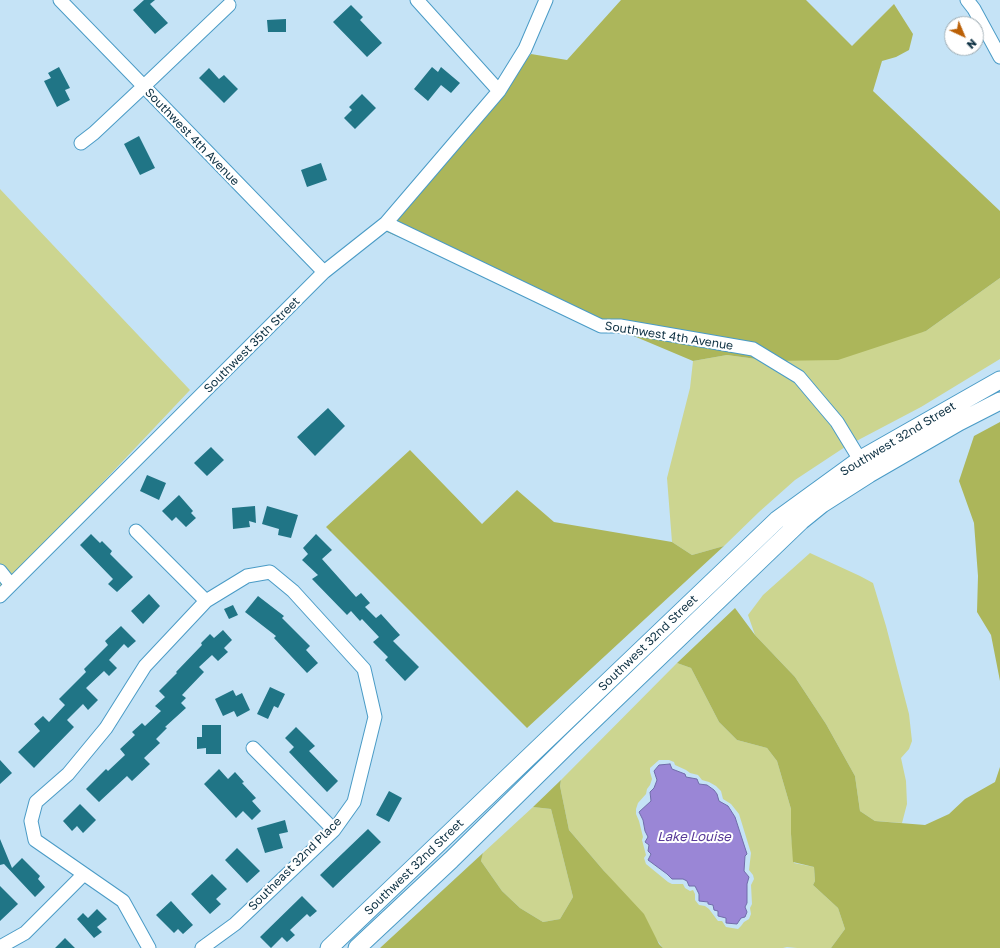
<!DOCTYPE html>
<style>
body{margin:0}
#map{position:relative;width:1000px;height:948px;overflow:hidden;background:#c5e3f6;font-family:"Golos Text",sans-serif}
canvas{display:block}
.north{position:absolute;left:944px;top:16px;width:40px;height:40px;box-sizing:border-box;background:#fff;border:1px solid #9fadb4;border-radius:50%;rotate:136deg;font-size:11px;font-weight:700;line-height:16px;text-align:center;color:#0e3143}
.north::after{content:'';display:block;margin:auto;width:14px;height:18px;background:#bb6006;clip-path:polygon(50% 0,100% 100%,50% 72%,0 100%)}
</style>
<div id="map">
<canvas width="1000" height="948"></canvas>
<div class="north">N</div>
</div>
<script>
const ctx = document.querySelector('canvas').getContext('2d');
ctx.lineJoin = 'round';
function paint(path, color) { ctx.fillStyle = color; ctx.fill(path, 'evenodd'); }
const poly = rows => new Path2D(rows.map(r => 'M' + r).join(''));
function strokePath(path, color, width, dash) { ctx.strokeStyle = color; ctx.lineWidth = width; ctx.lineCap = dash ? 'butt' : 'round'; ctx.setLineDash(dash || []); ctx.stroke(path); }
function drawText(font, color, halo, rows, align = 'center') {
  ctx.font = font + ' "Golos Text",sans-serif'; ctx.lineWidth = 4; ctx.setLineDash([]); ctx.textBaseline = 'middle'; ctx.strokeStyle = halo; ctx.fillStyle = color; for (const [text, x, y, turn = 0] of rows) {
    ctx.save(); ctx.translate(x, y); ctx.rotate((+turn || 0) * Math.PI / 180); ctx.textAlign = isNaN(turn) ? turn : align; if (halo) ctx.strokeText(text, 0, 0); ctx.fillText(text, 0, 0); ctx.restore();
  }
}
const green = poly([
 [0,189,190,390,0,591],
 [1000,278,1000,359,921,407,845,447,795,480,759,512,724,546,692,555,672,542,667,478,690,388,693,361,727,355,771,361,926,331],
 [810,553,860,576,873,583,886,626,909,714,912,741,909,749,901,758,906,781,907,804,902,823,875,821,860,811,855,776,826,724,795,677,755,635,748,615,763,595],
 [677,663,691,668,719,722,737,740,767,748,777,761,791,809,791,834,794,863,814,867,815,881,813,885,838,908,845,929,831,948,797,948,787,947,783,948,663,948,604,871,569,830,560,786,561,780],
 [659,760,669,760,674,762,675,765,686,770,690,773,698,775,702,780,709,782,716,786,721,791,723,799,731,804,739,814,751,853,749,870,753,875,754,879,751,885,752,904,750,908,751,914,749,919,744,922,741,926,738,929,726,927,722,921,718,921,709,909,705,906,699,905,695,900,695,894,693,890,690,891,685,888,683,884,672,884,668,882,646,864,644,858,646,855,642,840,643,837,639,821,636,814,636,809,638,803,646,794,647,789,650,785,652,779,650,772,650,768],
 [533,807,551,809,573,897,560,919,543,922,520,908,502,891,481,861,483,853]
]);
const forest = poly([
 [621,0,806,0,852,46,894,4,913,34,909,50,896,57,882,61,873,91,1000,211,1000,278,926,331,838,360,771,361,727,355,693,361,375,227,472,129,531,54,567,60],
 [1000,422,1000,681,991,635,977,612,978,576,974,523,959,481,974,436],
 [410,450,482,524,517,490,554,522,672,542,692,555,724,546,527,728,326,527],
 [735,608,755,635,795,677,826,724,855,776,860,811,875,821,925,825,949,814,965,799,995,782,1000,767,1000,948,831,948,845,929,838,908,813,885,815,881,814,867,793,862,791,834,791,809,777,761,767,748,737,740,719,722,691,668,677,663],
 [561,780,560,786,569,830,604,871,644,914,659,944,663,948,380,948,483,853,481,861,502,891,520,908,543,922,560,919,573,897,551,809,533,807]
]);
const water = poly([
 [670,764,672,769,685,774,686,777,697,779,699,784,707,785,714,790,717,794,719,801,728,806,735,817,747,854,745,856,744,871,749,877,747,884,747,903,745,907,747,912,745,917,741,918,737,924,726,923,726,918,718,916,718,911,714,910,713,905,708,904,708,902,699,901,699,894,695,886,689,886,687,881,683,879,672,879,667,874,648,860,651,854,648,851,649,845,645,842,648,837,645,831,643,820,639,812,651,801,650,792,654,788,657,780,654,771,659,765,670,764]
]);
const building = poly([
 [144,0,155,0,150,4,168,23,155,34,133,10],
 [351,5,363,17,360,20,382,43,367,57,333,22],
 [286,19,286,32,268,32,267,20],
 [59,67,70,88,65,90,70,100,57,107,44,81,51,78,48,73],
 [432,67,438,72,441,67,460,83,451,93,441,85,428,101,414,89],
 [209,68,219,79,224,75,238,89,224,103,199,78],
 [362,94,376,108,355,129,344,118,352,110,349,107],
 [139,136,155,168,140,175,124,144],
 [321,163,327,180,307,187,301,170],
 [328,408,345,426,315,456,297,437],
 [211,447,224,460,207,476,194,463],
 [147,475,166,483,159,500,140,491],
 [179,495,193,511,191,513,196,518,186,527,176,517,172,521,162,511],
 [255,506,256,523,249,521,250,527,233,529,232,508],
 [267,506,298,515,291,538,278,535,279,529,262,524],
 [91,534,100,543,102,541,112,551,110,554,133,577,117,592,108,584,113,579,80,545],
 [316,534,332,550,322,559,356,597,361,593,370,603,365,607,376,618,381,614,400,635,393,641,419,667,405,681,385,660,388,657,373,642,379,637,362,619,360,621,351,611,347,615,312,579,318,575,302,560,308,554,303,548],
 [149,594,160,606,143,624,131,611],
 [258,596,284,616,282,618,310,646,306,650,318,663,307,673,274,638,276,636,245,612],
 [233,605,238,615,229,619,224,609],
 [121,626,136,641,128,648,124,644,109,660,117,668,109,676,104,671,86,688,98,700,88,710,83,704,67,720,74,727,34,768,18,752,40,731,34,724,43,716,49,722,65,705,59,699,86,672,84,669,108,645,105,641],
 [223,630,232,640,224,648,228,652,218,661,212,655,199,667,204,672,182,695,186,698,181,703,186,708,165,727,167,728,156,739,160,743,144,758,150,764,132,781,127,776,99,802,86,789,106,769,108,771,125,755,120,749,135,735,132,732,142,723,145,726,161,711,155,706,165,697,159,691,177,673,176,672,202,645,201,643,210,634,214,638],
 [270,687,285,694,278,708,274,706,268,719,257,714],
 [233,690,236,696,242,693,250,710,237,717,234,711,223,716,215,699],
 [202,725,221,725,221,754,206,754,206,748,197,749,197,737,202,737],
 [296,727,315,746,309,751,338,781,327,792,289,752,294,747,285,738],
 [0,760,12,773,0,784],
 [219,769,228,779,235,772,244,782,242,783,256,798,252,801,261,811,252,820,243,811,236,818,204,784],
 [389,791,402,798,389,822,376,815],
 [80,804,96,820,83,833,77,826,72,831,63,821],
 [285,820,288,832,279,834,283,848,265,853,257,828],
 [368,829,381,842,333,888,320,875],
 [0,839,12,868,22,858,40,876,38,879,45,887,35,897,4,864,0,865],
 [237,848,260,871,247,883,225,860],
 [212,874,227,889,216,899,221,904,210,914,191,894],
 [0,886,18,904,0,921],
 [302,896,317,911,310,917,307,914,290,930,295,935,287,942,282,937,271,948,260,937],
 [171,901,193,925,183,934,178,929,174,933,156,915],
 [97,909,107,919,97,927,102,932,94,938,77,919,83,913,88,918],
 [65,938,75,948,55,948]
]);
const minor = poly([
 [60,0,324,272],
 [417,0,499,91],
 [967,0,974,9,1000,57],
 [81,143,94,133,143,87,229,5],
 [386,223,601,326,620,326,753,349,799,377,837,422,865,468],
 [136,531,206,601],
 [0,571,11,585],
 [0,596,324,272,386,223,499,91,525,49,546,0],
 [253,748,334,830],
 [0,947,25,933,84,874],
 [149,948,123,901,35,840,31,821,36,802,68,774,106,728,145,666,206,601,247,576,270,572,293,591,364,669,375,717,354,802,334,830,235,924,202,948]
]);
const major = poly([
 [329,948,777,520,861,459,1000,380],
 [357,948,451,860,574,739,801,521,822,504,869,474,959,422,1000,401]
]);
const streetNames = [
 ["Southwest 4th Avenue",192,137,46],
 ["Southwest 4th Avenue",669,336,9],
 ["Southwest 35th Street",252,345,-45],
 ["Southwest 32nd Street",898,439,-31],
 ["Southwest 32nd Street",648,643,-44],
 ["Southeast 32nd Place",295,864,-45],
 ["Southwest 32nd Street",414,867,-44]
];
const waterNames = [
 ["Lake Louise",694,837]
];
paint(green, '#ccd590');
paint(forest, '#acb65a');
paint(water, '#9a86d6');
strokePath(water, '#706caa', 1);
paint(building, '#207586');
strokePath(minor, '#4a9bc6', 15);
strokePath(major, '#4a9bc6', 19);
strokePath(minor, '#fff', 13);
strokePath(major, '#fff', 17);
drawText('12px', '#0e3143', '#fff', streetNames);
drawText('italic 13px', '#583997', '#fff', waterNames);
</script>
